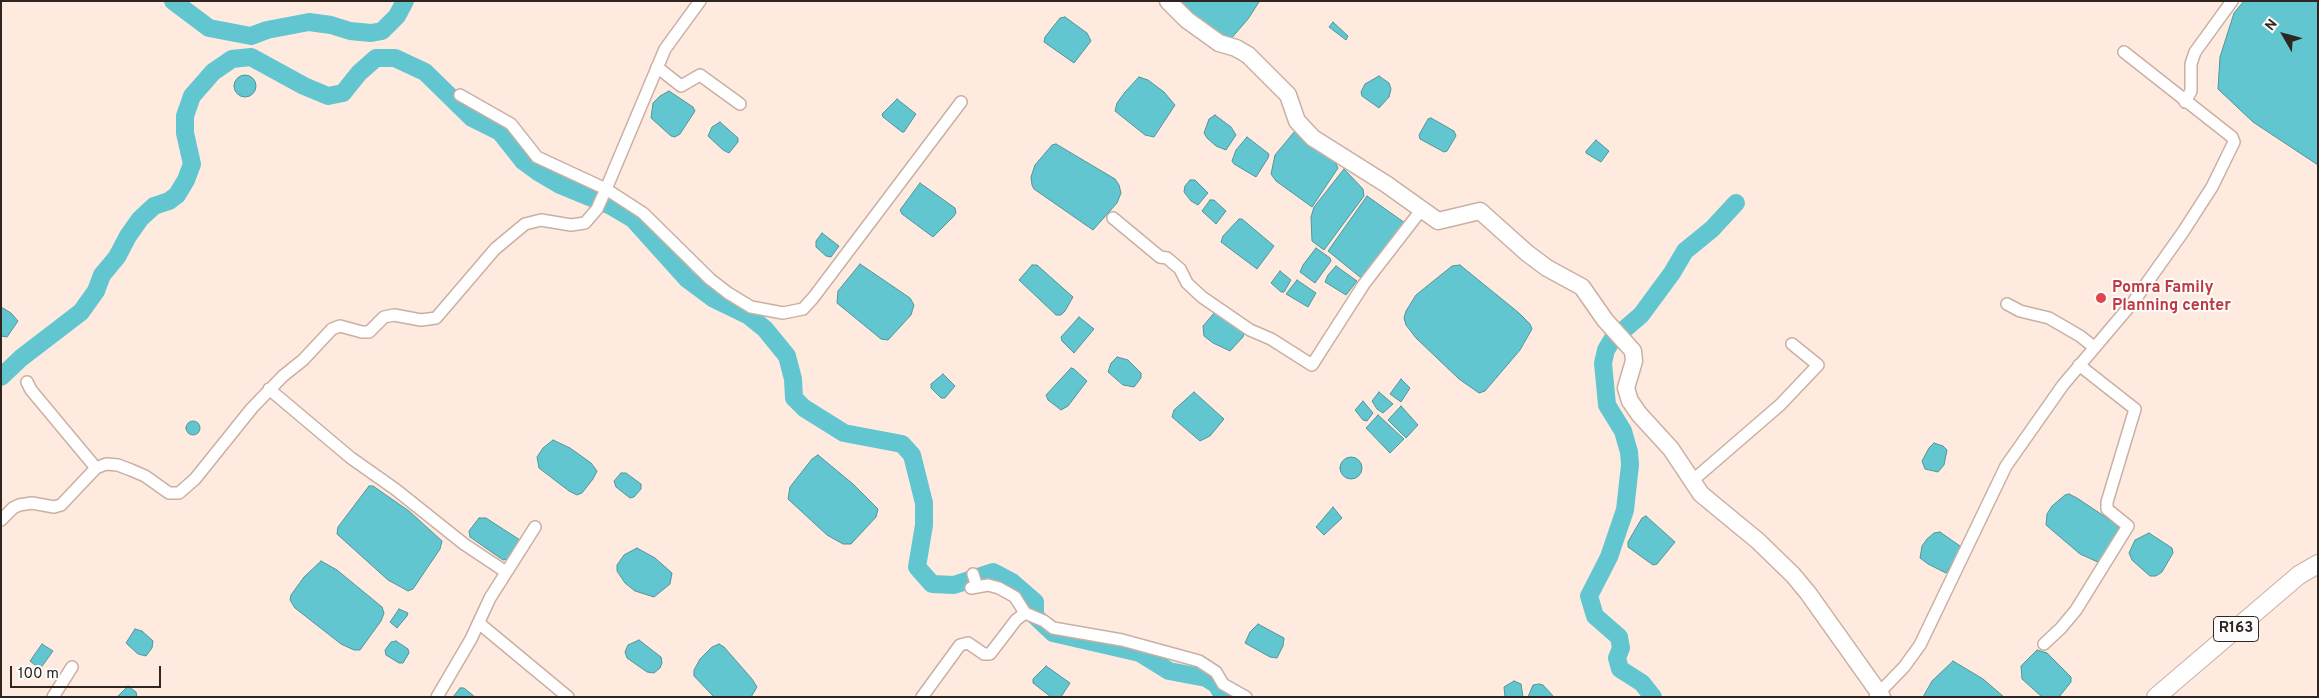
<!DOCTYPE html>
<style>
body{margin:0}
#map{position:relative;width:2319px;height:698px;overflow:hidden;background:#ffeadf;font-family:Overpass,sans-serif}
canvas{display:block}
.frame{position:absolute;inset:0;border:2px solid #302621;pointer-events:none}
.north{position:absolute;left:2259px;top:10px;width:50px;height:50px;-webkit-text-stroke:4px #fcfcfc;paint-order:stroke;rotate:308deg;font-size:14px;font-weight:700;line-height:20px;text-align:center;color:#302621}
.north::after{content:'';display:block;margin:auto;width:18px;height:22px;background:#302621;clip-path:polygon(50% 0,100% 100%,50% 72%,0 100%)}
.scale{position:absolute;left:10px;top:666px;width:151px;height:22px;box-sizing:border-box;border:2px solid #302621;border-top:0;padding-left:6px;font-size:15px;line-height:18px;white-space:nowrap;color:#302621;-webkit-text-stroke:4px #fcfcfc;paint-order:stroke}
</style>
<div id="map">
<canvas width="2319" height="698"></canvas>
<div class="frame"></div>
<div class="north">N</div>
<div class="scale">100 m</div>
</div>
<script>
const ctx = document.querySelector('canvas').getContext('2d');
ctx.lineJoin = 'round';
function paint(path, color) { ctx.fillStyle = color; ctx.fill(path, 'evenodd'); }
const poly = rows => new Path2D(rows.map(r => 'M' + r).join(''));
function strokePath(path, color, width, dash) { ctx.strokeStyle = color; ctx.lineWidth = width; ctx.lineCap = dash ? 'butt' : 'round'; ctx.setLineDash(dash || []); ctx.stroke(path); }
function drawText(font, color, halo, rows, align = 'center') {
  ctx.font = font + ' Overpass,sans-serif'; ctx.lineWidth = 4; ctx.setLineDash([]); ctx.textBaseline = 'middle'; ctx.strokeStyle = halo; ctx.fillStyle = color; for (const [text, x, y, turn = 0] of rows) {
    ctx.save(); ctx.translate(x, y); ctx.rotate((+turn || 0) * Math.PI / 180); ctx.textAlign = isNaN(turn) ? turn : align; if (halo) ctx.strokeText(text, 0, 0); ctx.fillText(text, 0, 0); ctx.restore();
  }
}
const water = poly([
 [1180,1,1258,1,1259,2,1248,19,1229,41,1194,16,1180,1],
 [2244,1,2318,1,2318,165,2253,122,2218,89,2220,57,2234,13,2244,1],
 [1065,17,1087,33,1091,41,1074,63,1044,42,1045,37,1060,18,1065,17],
 [1333,22,1348,36,1346,40,1329,27,1333,22],
 '234 86a11 11 0 1 1 22 0a11 11 0 1 1-22 0Z',
 [1379,76,1389,83,1391,89,1389,97,1379,108,1362,96,1361,92,1365,84,1379,76],
 [1139,77,1148,80,1164,92,1175,105,1154,137,1145,135,1115,111,1117,103,1125,92,1139,77],
 [669,91,693,107,695,111,680,134,675,137,671,136,651,118,653,103,660,96,669,91],
 [897,99,916,114,904,132,902,132,883,117,882,114,897,99],
 [1215,115,1231,127,1236,135,1226,150,1216,146,1207,138,1204,133,1209,119,1215,115],
 [1431,118,1454,131,1456,136,1447,151,1444,152,1420,139,1419,135,1428,119,1431,118],
 [720,122,738,138,738,142,729,153,723,150,708,136,712,127,720,122],
 [1295,131,1334,160,1338,168,1312,207,1276,181,1271,174,1275,155,1295,131],
 [1247,137,1269,154,1268,158,1256,177,1234,164,1232,161,1236,150,1247,137],
 [1596,140,1609,151,1601,162,1586,153,1586,151,1596,140],
 [1056,144,1115,179,1119,185,1121,193,1117,203,1093,230,1034,189,1032,185,1031,177,1035,165,1052,145,1056,144],
 [1344,169,1363,189,1364,196,1324,250,1312,241,1311,217,1314,207,1344,169],
 [1190,180,1195,180,1208,193,1198,205,1191,201,1184,192,1185,186,1190,180],
 [920,183,955,208,956,213,953,217,933,237,902,214,900,210,920,183],
 [1367,196,1405,223,1367,274,1360,277,1328,251,1367,196],
 [1210,200,1214,200,1226,211,1216,224,1202,211,1210,200],
 [1239,219,1242,219,1274,246,1257,269,1221,242,1223,236,1239,219],
 [822,233,839,246,831,257,826,256,816,247,816,241,822,233],
 [1316,248,1330,258,1331,261,1315,283,1300,272,1303,265,1316,248],
 [860,264,910,298,914,305,911,315,888,340,881,339,837,303,838,291,860,264],
 [1032,265,1037,265,1073,297,1065,311,1061,315,1056,315,1019,280,1032,265],
 [1460,265,1519,313,1530,324,1532,329,1520,350,1485,391,1479,393,1459,379,1416,338,1406,325,1404,318,1406,311,1416,295,1452,266,1460,265],
 [1336,266,1357,281,1346,295,1325,282,1328,275,1336,266],
 [1280,271,1291,280,1284,292,1281,292,1271,283,1280,271],
 [1297,280,1316,293,1308,307,1286,294,1297,280],
 [1,307,11,313,18,321,7,337,1,336,1,307],
 [1215,312,1244,332,1243,337,1230,351,1213,343,1204,336,1203,326,1215,312],
 [1079,317,1094,329,1074,353,1062,341,1061,337,1079,317],
 [1117,357,1128,360,1141,373,1141,378,1134,387,1123,385,1108,372,1111,363,1117,357],
 [1071,368,1074,369,1087,381,1068,406,1061,410,1048,400,1046,395,1071,368],
 [943,374,955,386,945,398,941,398,931,388,931,384,943,374],
 [1401,379,1410,388,1401,402,1390,394,1401,379],
 [1194,392,1224,419,1210,436,1200,441,1172,417,1174,410,1194,392],
 [1379,392,1393,404,1383,413,1377,409,1372,401,1379,392],
 [1363,401,1373,413,1367,421,1363,420,1355,410,1363,401],
 [1401,406,1418,425,1406,438,1388,420,1401,406],
 [1378,415,1404,439,1390,453,1366,428,1378,415],
 '186 428a7 7 0 1 1 14 0a7 7 0 1 1-14 0Z',
 [553,440,570,448,591,463,597,471,593,479,582,493,577,495,569,491,539,468,537,457,543,448,553,440],
 [1934,443,1943,446,1947,450,1944,465,1938,472,1925,469,1922,461,1929,448,1934,443],
 [818,455,853,484,878,509,876,517,851,544,843,544,827,535,788,499,790,487,812,459,818,455],
 '1340 468a11 11 0 1 1 22 0a11 11 0 1 1-22 0Z',
 [621,473,626,473,641,484,641,489,634,497,630,498,616,487,614,481,621,473],
 [369,486,373,486,409,511,442,541,440,549,413,589,408,591,388,580,337,534,338,527,369,486],
 [2069,494,2077,498,2116,524,2119,529,2119,534,2100,563,2080,554,2046,525,2047,514,2052,506,2065,495,2069,494],
 [1333,507,1342,518,1324,535,1316,527,1333,507],
 [1646,516,1675,542,1657,564,1653,565,1628,547,1628,542,1632,535,1642,518,1646,516],
 [479,518,486,518,520,540,509,559,503,560,470,537,469,531,479,518],
 [1940,532,1960,546,1959,555,1946,573,1928,564,1920,558,1922,546,1927,539,1934,533,1940,532],
 [2149,533,2172,548,2173,553,2162,572,2156,576,2150,576,2142,569,2132,560,2129,553,2135,540,2149,533],
 [637,548,655,558,672,573,670,584,654,597,635,591,625,583,617,571,617,565,624,555,637,548],
 [321,561,337,570,382,607,384,613,381,621,360,650,354,650,341,644,295,608,290,600,291,595,304,577,321,561],
 [399,609,408,613,407,616,397,628,390,622,399,609],
 [1258,624,1284,638,1283,646,1277,658,1270,657,1245,643,1250,632,1258,624],
 [135,629,142,631,153,641,152,648,146,656,138,654,126,643,135,629],
 [639,640,661,657,662,663,660,668,654,673,647,672,627,658,625,652,628,645,639,640],
 [396,641,408,649,409,653,403,663,399,663,386,655,385,650,391,642,396,641],
 [42,644,53,651,40,669,30,661,42,644],
 [719,644,724,647,752,679,757,687,751,697,714,697,694,676,694,670,700,659,712,647,719,644],
 [2037,650,2047,653,2071,677,2071,682,2059,697,2042,697,2022,679,2021,666,2037,650],
 [1953,661,1983,679,2004,697,1923,697,1932,681,1953,661],
 [1046,666,1070,683,1061,697,1051,697,1033,683,1033,679,1046,666],
 [1514,681,1521,684,1523,697,1505,697,1504,687,1514,681],
 [1539,684,1543,685,1554,697,1528,697,1533,685,1539,684],
 [128,686,136,692,137,697,117,697,128,686],
 [460,688,464,688,475,697,453,697,460,688]
]);
const river = poly([
 [173,1,209,28,251,36,267,30,309,22,331,25,350,31,371,33,382,31,397,16,405,1],
 [1,377,21,358,81,312,96,291,102,275,117,257,128,236,140,219,154,206,169,201,177,195,186,180,192,164,185,133,185,116,192,96,213,72,232,59,251,57,304,86,328,96,343,93,359,73,376,58,395,58,425,72,472,118,500,132,523,161,538,172,560,185,611,206,633,219,687,279,714,299,749,316,765,329,787,356,793,379,794,398,804,408,844,433,902,444,912,455,924,503,924,525,917,567,932,584,954,585,993,572,1012,582,1035,602,1035,616,1053,633,1140,653,1169,671,1206,678,1216,684,1224,697],
 [1653,697,1642,683,1620,669,1617,658,1621,648,1619,637,1595,616,1589,596,1609,557,1625,510,1630,465,1629,452,1623,431,1607,405,1603,363,1606,350,1612,340,1641,315,1672,273,1685,251,1712,229,1736,203]
]);
const street = poly([
 [657,67,681,86,700,75,740,104],
 [460,95,511,124,537,157,606,189,643,213,710,279,728,293,751,307,783,313,803,309,813,298,961,102],
 [2185,102,2191,91,2191,64,2195,52,2232,1],
 [1113,218,1160,257,1167,258,1180,269,1187,283,1202,297,1250,330,1271,339,1312,365,1364,284,1422,209],
 [2007,304,2020,311,2049,318,2080,336,2094,347],
 [27,382,31,390,96,468],
 [269,389,351,458,395,489,464,544,506,572],
 [1692,481,1780,405,1818,365,1792,344],
 [1,520,13,508,19,505,32,503,54,507,61,505,96,468,106,464,118,465,131,470,145,476,169,493,179,493,195,479,252,408,283,376,303,360,332,329,340,326,362,332,369,332,384,317,394,315,421,320,436,318,495,249,525,224,541,220,571,225,585,223,597,209,606,189,665,49,700,1],
 [973,574,977,587],
 [971,588,988,585,999,588,1015,597,1025,613,1044,621,1053,628,1122,640,1199,661,1216,672,1223,684,1246,697],
 [480,624,568,697],
 [2044,644,2061,628,2076,610,2128,526,2107,509,2107,502,2135,409,2079,365],
 [53,697,72,667],
 [437,697,471,639,490,598,535,527],
 [922,697,960,645,968,643,984,654,990,654,1016,620,1025,613],
 [1875,697,1904,667,1920,645,2006,466,2063,385,2134,301,2183,232,2212,187,2234,142,2232,137,2124,52]
]);
const secondary = poly([
 [1168,1,1187,20,1219,43,1236,48,1248,55,1288,95,1297,121,1313,138,1386,184,1438,221,1480,211,1527,253,1547,268,1582,287,1605,320,1633,351,1634,361,1626,388,1630,401,1639,414,1671,449,1701,494,1758,541,1793,575,1808,593,1882,697]
]);
const primary = poly([
 [2156,697,2299,575,2318,564]
]);
const markers = [
 [2101,298,6,"#e0444e"]
];
const shields = [
 [2236,629,45]
];
const shieldNames = [
 ["R163",2236,629]
];
const healthNames = [
 ["Pomra Family",2112,289],
 ["Planning center",2112,307]
];
paint(water, '#61c6cf');
strokePath(water, '#52969b', 1);
strokePath(river, '#61c6cf', 18);
strokePath(street, '#c9b0a3', 14);
strokePath(secondary, '#c9b0a3', 19);
strokePath(primary, '#c9b0a3', 20);
strokePath(street, '#fff', 11);
strokePath(secondary, '#fff', 16);
strokePath(primary, '#fff', 18);
for (const [x, y, r, color] of markers) { const dot = new Path2D(); dot.arc(x, y, r, 0, 2 * Math.PI); ctx.fillStyle = color; ctx.fill(dot); strokePath(dot, '#fcfcfc', 2); }
for (const [x, y, w] of shields) { const box = new Path2D(); box.roundRect(x - w / 2, y - 12.5, w, 25, 4); ctx.fillStyle = '#fcfcfc'; ctx.fill(box); strokePath(box, '#302621', 1); }
drawText('bold 15px', '#302621', null, shieldNames);
drawText('bold 16px', '#be3a42', '#fcfcfc', healthNames, 'left');
</script>
